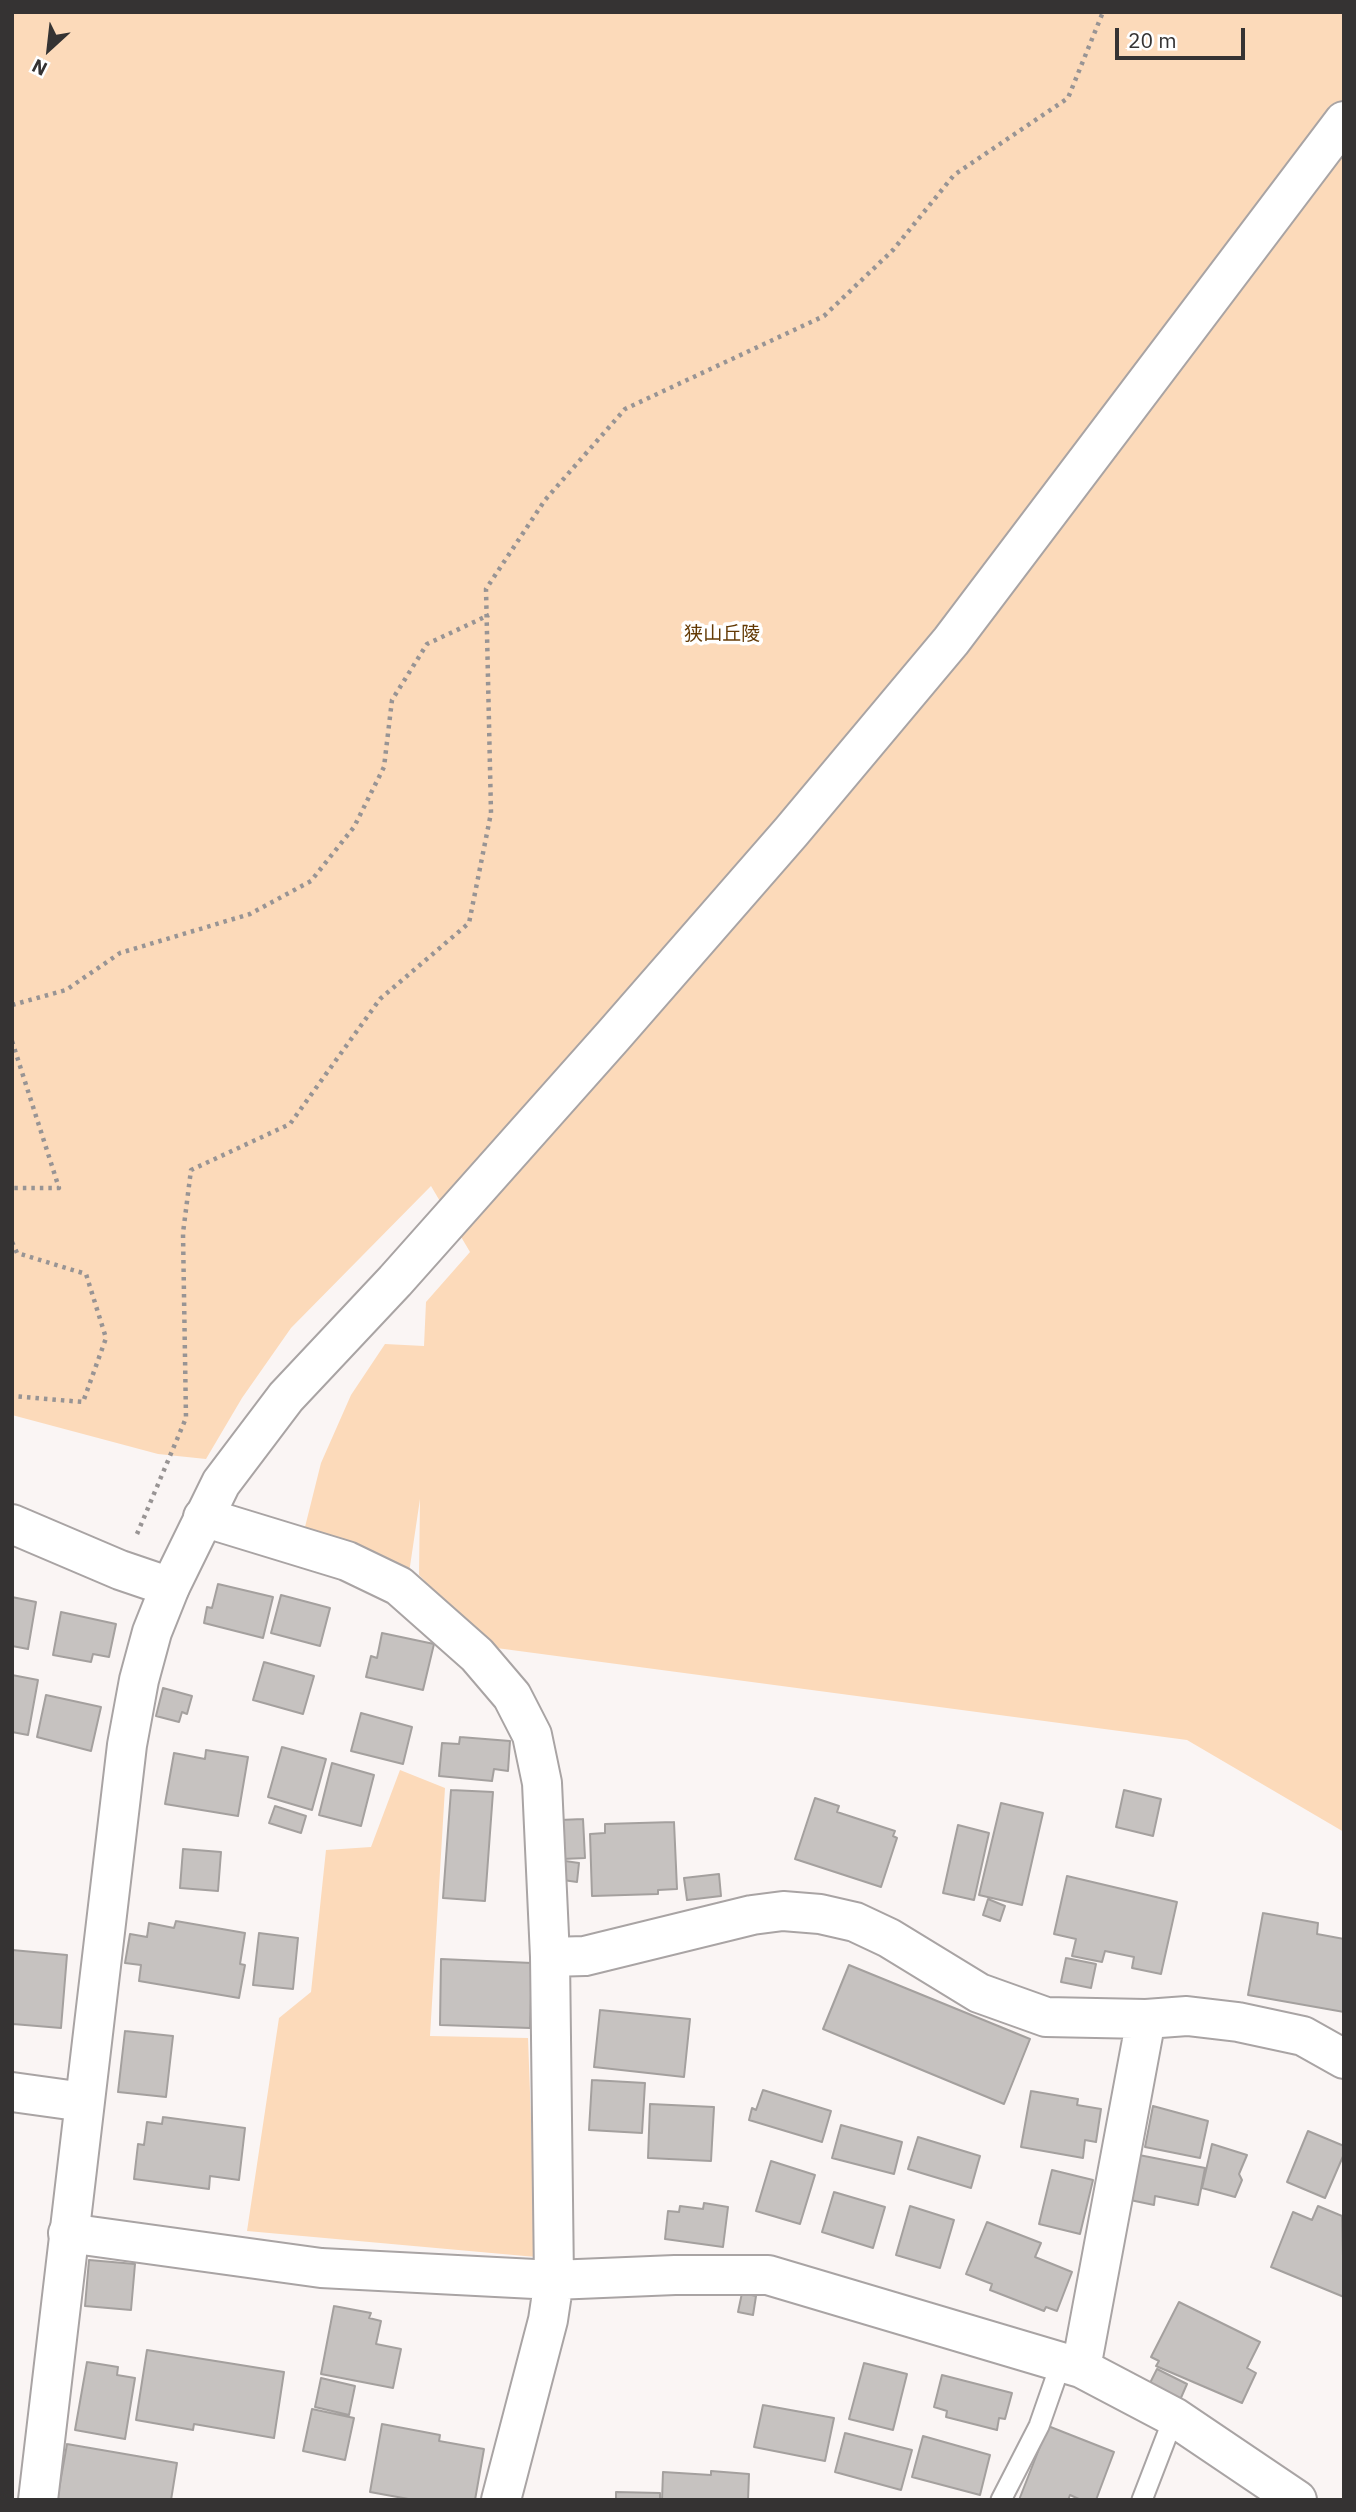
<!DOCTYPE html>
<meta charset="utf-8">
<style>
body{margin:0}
#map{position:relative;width:1356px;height:2512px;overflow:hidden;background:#faf5f4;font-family:"IBM Plex Sans",sans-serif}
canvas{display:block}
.frame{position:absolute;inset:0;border:14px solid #353333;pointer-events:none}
.north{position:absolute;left:14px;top:14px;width:70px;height:70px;-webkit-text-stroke:5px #fff;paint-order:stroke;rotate:207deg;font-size:19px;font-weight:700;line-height:28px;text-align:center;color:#353333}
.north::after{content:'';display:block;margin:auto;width:24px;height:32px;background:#353333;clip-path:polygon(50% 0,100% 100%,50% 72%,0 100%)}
.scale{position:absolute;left:1115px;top:28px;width:130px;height:32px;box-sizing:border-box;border:4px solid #353333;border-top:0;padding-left:9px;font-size:21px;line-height:24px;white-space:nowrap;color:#353333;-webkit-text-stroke:5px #fff;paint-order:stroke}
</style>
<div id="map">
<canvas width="1356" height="2512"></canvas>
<div class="frame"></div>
<div class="north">N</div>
<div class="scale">20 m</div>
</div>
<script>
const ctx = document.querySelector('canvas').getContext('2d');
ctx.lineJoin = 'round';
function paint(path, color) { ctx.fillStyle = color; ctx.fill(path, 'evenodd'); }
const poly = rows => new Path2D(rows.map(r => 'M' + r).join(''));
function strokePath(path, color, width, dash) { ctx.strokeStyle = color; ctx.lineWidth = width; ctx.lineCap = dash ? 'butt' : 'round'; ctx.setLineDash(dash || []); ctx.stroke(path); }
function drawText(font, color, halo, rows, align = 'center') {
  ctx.font = font + ' "IBM Plex Sans","Noto Sans JP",sans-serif'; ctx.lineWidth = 7; ctx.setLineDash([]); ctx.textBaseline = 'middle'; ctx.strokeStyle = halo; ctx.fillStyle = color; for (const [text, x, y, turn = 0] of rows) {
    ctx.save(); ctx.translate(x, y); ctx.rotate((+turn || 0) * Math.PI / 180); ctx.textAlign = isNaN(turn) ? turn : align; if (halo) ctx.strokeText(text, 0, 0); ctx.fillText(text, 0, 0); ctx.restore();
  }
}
const green = poly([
 [12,12,1344,12,1344,1832,1187,1740,489,1647,419,1575,420,1499,409,1573,304,1531,321,1463,351,1395,385,1344,424,1346,426,1302,470,1252,431,1186,291,1328,242,1398,206,1459,158,1454,12,1415],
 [400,1770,445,1788,430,2036,528,2038,536,2257,247,2231,279,2018,311,1992,326,1850,371,1847]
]);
const building = poly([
 [218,1584,273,1597,263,1638,204,1623,207,1607,212,1608,218,1584],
 [281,1595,330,1608,320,1646,271,1633,281,1595],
 [12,1597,36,1602,28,1649,12,1646,12,1597],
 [61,1612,116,1624,109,1657,93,1654,91,1662,53,1655,61,1612],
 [382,1633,434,1644,423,1690,366,1677,371,1656,377,1658,382,1633],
 [264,1662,314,1676,303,1714,253,1700,264,1662],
 [12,1675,38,1680,28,1735,12,1732,12,1675],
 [163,1688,192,1696,187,1714,182,1712,179,1722,156,1716,163,1688],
 [46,1695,101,1707,91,1751,37,1737,46,1695],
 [361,1713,412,1727,403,1764,351,1751,361,1713],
 [460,1737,510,1741,508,1771,494,1769,492,1781,439,1776,442,1743,459,1744,460,1737],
 [282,1747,326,1759,312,1810,268,1797,282,1747],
 [206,1750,248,1757,238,1816,165,1804,174,1753,205,1759,206,1750],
 [332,1763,374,1775,361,1826,319,1815,332,1763],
 [451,1790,493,1792,485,1901,443,1898,451,1790],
 [1124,1790,1161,1799,1153,1836,1116,1827,1124,1790],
 [815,1798,839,1806,837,1812,895,1831,893,1836,897,1838,881,1887,795,1859,815,1798],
 [1001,1803,1043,1813,1022,1905,979,1895,1001,1803],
 [275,1806,306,1816,301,1833,269,1823,275,1806],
 [583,1819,585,1858,562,1859,560,1820,583,1819],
 [674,1822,677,1889,658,1890,658,1894,592,1896,590,1834,605,1833,605,1824,674,1822],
 [958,1825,989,1833,974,1900,943,1893,958,1825],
 [183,1849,221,1852,218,1891,180,1888,183,1849],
 [565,1861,579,1863,577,1882,563,1880,565,1861],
 [719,1874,721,1896,687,1900,684,1878,719,1874],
 [1067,1876,1177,1902,1161,1974,1132,1968,1134,1957,1105,1951,1102,1962,1072,1956,1076,1939,1054,1934,1067,1876],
 [988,1899,1005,1906,1000,1921,983,1915,988,1899],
 [1263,1913,1318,1923,1317,1934,1344,1939,1344,2012,1248,1995,1263,1913],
 [176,1921,245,1933,240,1964,245,1965,239,1998,139,1981,141,1965,125,1963,130,1934,147,1937,149,1923,174,1928,176,1921],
 [259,1933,298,1938,293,1989,253,1985,259,1933],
 [12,1950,67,1955,61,2028,13,2024,12,2029,12,1950],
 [1066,1958,1096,1964,1091,1988,1061,1982,1066,1958],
 [441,1959,532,1963,530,2028,440,2025,441,1959],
 [849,1965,1030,2039,1004,2104,823,2029,849,1965],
 [600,2010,690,2019,684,2077,594,2067,600,2010],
 [125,2031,173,2036,166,2097,118,2092,125,2031],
 [592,2080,645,2083,642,2133,589,2130,592,2080],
 [763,2090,831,2111,822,2142,749,2120,752,2108,756,2110,763,2090],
 [1031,2091,1078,2099,1077,2105,1101,2109,1096,2142,1085,2140,1083,2158,1021,2147,1031,2091],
 [650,2104,714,2107,711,2161,648,2158,650,2104],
 [1153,2106,1208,2121,1200,2158,1145,2147,1153,2106],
 [163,2117,245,2128,239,2180,210,2176,209,2189,134,2179,138,2144,144,2145,147,2122,162,2124,163,2117],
 [841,2125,902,2142,894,2174,832,2158,841,2125],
 [1308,2131,1344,2146,1344,2154,1325,2198,1287,2182,1308,2131],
 [918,2137,980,2156,971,2188,908,2169,918,2137],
 [1212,2144,1247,2155,1239,2174,1242,2180,1235,2197,1202,2188,1212,2144],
 [1139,2155,1205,2168,1198,2205,1155,2196,1154,2205,1130,2200,1139,2155],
 [771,2161,815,2175,800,2224,756,2211,771,2161],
 [1052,2170,1093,2180,1080,2234,1039,2224,1052,2170],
 [834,2192,885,2207,873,2248,822,2232,834,2192],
 [704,2203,728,2207,723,2247,665,2239,668,2211,679,2212,680,2206,703,2209,704,2203],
 [910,2206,954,2220,940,2268,896,2255,910,2206],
 [1318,2206,1342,2216,1344,2297,1271,2267,1293,2212,1312,2220,1318,2206],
 [987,2222,1041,2243,1035,2257,1072,2272,1057,2311,1046,2307,1044,2311,990,2290,992,2284,966,2274,987,2222],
 [89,2260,135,2264,131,2310,85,2306,89,2260],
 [742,2293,756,2296,753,2315,738,2312,742,2293],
 [1179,2302,1260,2342,1247,2368,1256,2373,1242,2403,1156,2366,1159,2361,1151,2357,1179,2302],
 [334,2306,371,2313,369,2318,381,2321,376,2344,401,2349,393,2388,321,2374,334,2306],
 [147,2350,284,2372,274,2438,194,2424,193,2430,136,2420,147,2350],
 [87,2362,118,2367,117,2375,135,2378,125,2439,75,2430,87,2362],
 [864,2363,907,2374,893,2430,849,2419,864,2363],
 [1157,2369,1187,2384,1180,2400,1149,2385,1157,2369],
 [942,2375,1012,2393,1005,2419,999,2418,997,2430,946,2417,947,2411,934,2407,942,2375],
 [321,2378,355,2386,349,2415,315,2407,321,2378],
 [763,2405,834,2418,825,2461,754,2447,763,2405],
 [312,2409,354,2418,345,2460,303,2451,312,2409],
 [382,2424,440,2435,439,2441,484,2449,475,2500,414,2500,370,2492,382,2424],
 [1048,2426,1114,2452,1096,2500,1081,2500,1070,2495,1068,2500,1019,2500,1048,2426],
 [845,2433,912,2450,901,2490,835,2472,845,2433],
 [923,2436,990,2455,980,2495,912,2477,923,2436],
 [67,2444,177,2463,171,2500,57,2500,67,2444],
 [711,2471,749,2474,748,2500,662,2500,663,2472,711,2475,711,2471],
 [616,2492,660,2493,660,2500,616,2500,616,2492]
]);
const path = poly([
 [12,1005,66,990,120,953,250,914,311,881,354,827,384,767,392,700,427,644,489,615],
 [12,1041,59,1188,12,1188],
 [12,1242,17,1253,86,1274,106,1338,83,1402,12,1396],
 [137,1534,186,1418,183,1233,191,1170,290,1124,380,999,469,923,491,813,486,589,545,500,625,409,824,316,893,250,954,175,1068,98,1103,12]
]);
const service = poly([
 [1001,2500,1039,2426,1062,2360],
 [1142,2500,1174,2417]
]);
const minor = poly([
 [203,1517,347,1561,399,1586,477,1655,512,1696,532,1735,542,1783,550,1957,554,2280,548,2320,501,2500],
 [12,1524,120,1570,170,1587],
 [550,1957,585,1956,752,1915,783,1911,820,1914,855,1922,889,1938,979,1993,1046,2017,1146,2019,1187,2016,1238,2022,1303,2036,1344,2059],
 [12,2092,84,2102],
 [68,2233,321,2268,554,2280,675,2275,768,2275,1081,2368,1174,2417,1297,2500],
 [1081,2368,1146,2019]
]);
const tertiary = poly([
 [38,2500,127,1745,139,1680,152,1632,170,1587,221,1483,286,1397,395,1281,613,1036,791,832,951,641,1344,121]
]);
const parkNames = [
 ["狭山丘陵",722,635]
];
paint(green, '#fcdaba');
paint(building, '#c6c2c0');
strokePath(building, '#a4a09e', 2);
strokePath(service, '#a9a4a4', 23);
strokePath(minor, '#a9a4a4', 42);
strokePath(tertiary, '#a9a4a4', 42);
strokePath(path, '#989494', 4.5, [3.5, 5]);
strokePath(service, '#fff', 19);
strokePath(minor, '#fff', 38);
strokePath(tertiary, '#fff', 38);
drawText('19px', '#633a05', '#fff', parkNames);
</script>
